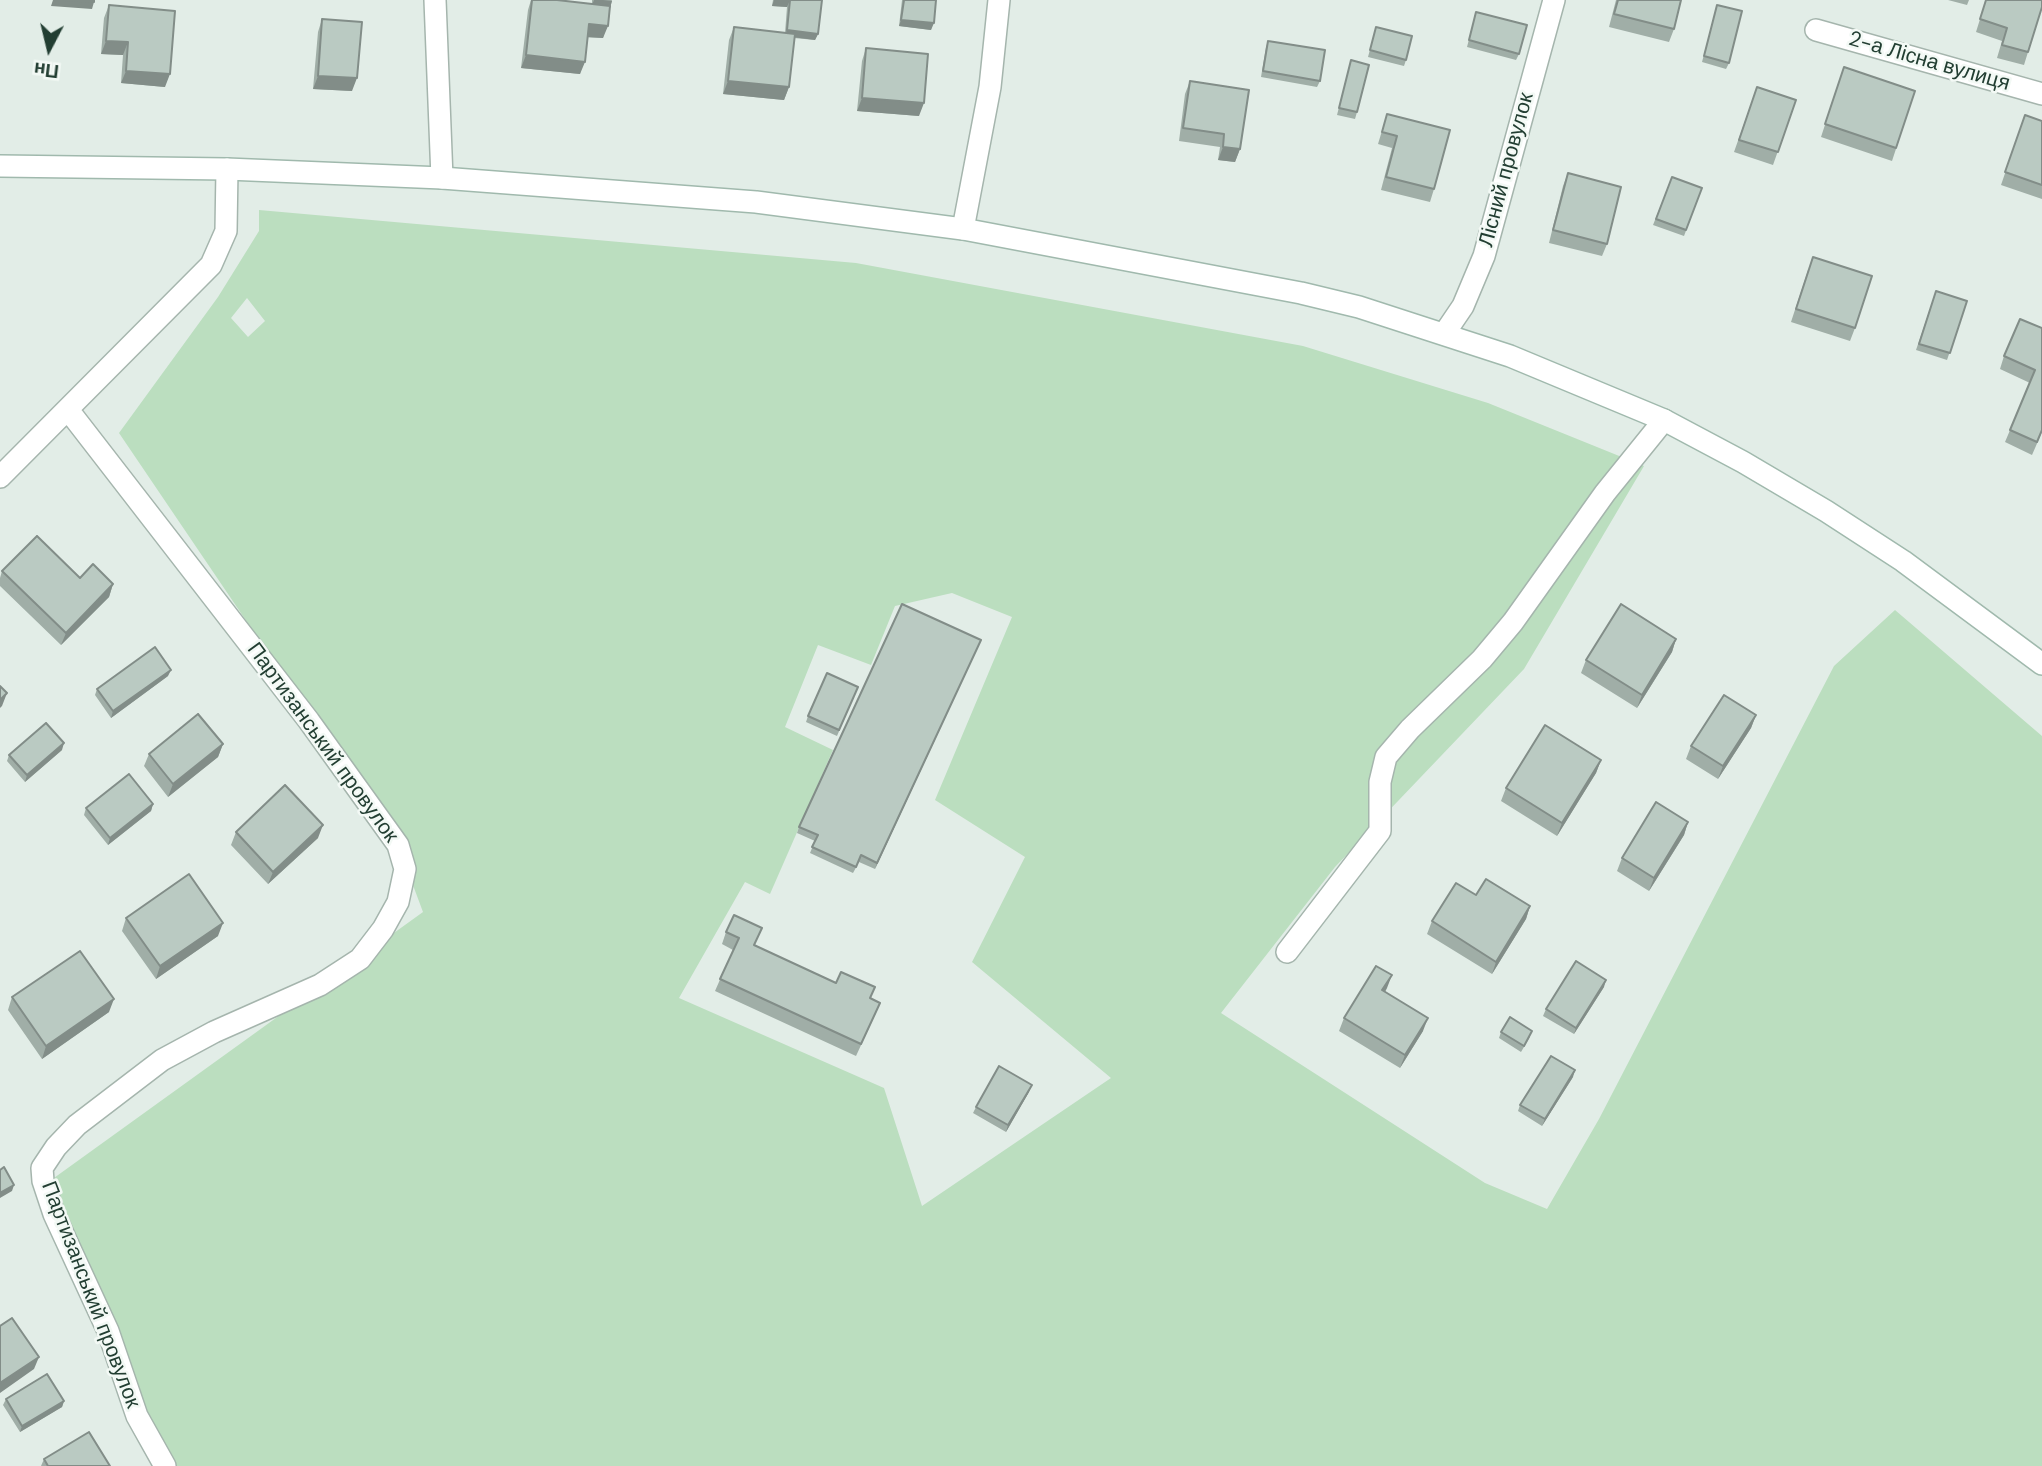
<!DOCTYPE html>
<meta charset="utf-8">
<style>
body{margin:0}
#map{position:relative;width:2042px;height:1466px;overflow:hidden;background:#e2ede7;font-family:"DM Sans",sans-serif}
canvas{display:block}
.north{position:absolute;left:14px;top:14px;width:70px;height:70px;-webkit-text-stroke:5px #f3f9f5;paint-order:stroke;rotate:187deg;font-size:19px;font-weight:700;line-height:28px;text-align:center;color:#223e32}
.north::after{content:'';display:block;margin:auto;width:24px;height:32px;background:#223e32;clip-path:polygon(50% 0,100% 100%,50% 72%,0 100%)}
</style>
<div id="map">
<canvas width="2042" height="1466"></canvas>
<div class="north">Пн</div>
</div>
<script>
const ctx = document.querySelector('canvas').getContext('2d');
ctx.lineJoin = 'round';
function paint(path, color) { ctx.fillStyle = color; ctx.fill(path, 'evenodd'); }
const poly = rows => new Path2D(rows.map(r => 'M' + r).join(''));
function strokePath(path, color, width, dash) { ctx.strokeStyle = color; ctx.lineWidth = width; ctx.lineCap = dash ? 'butt' : 'round'; ctx.setLineDash(dash || []); ctx.stroke(path); }
function drawText(font, color, halo, rows, align = 'center') {
  ctx.font = font + ' "DM Sans",sans-serif'; ctx.lineWidth = 5; ctx.setLineDash([]); ctx.textBaseline = 'middle'; ctx.strokeStyle = halo; ctx.fillStyle = color; for (const [text, x, y, turn = 0] of rows) {
    ctx.save(); ctx.translate(x, y); ctx.rotate((+turn || 0) * Math.PI / 180); ctx.textAlign = isNaN(turn) ? turn : align; if (halo) ctx.strokeText(text, 0, 0); ctx.fillText(text, 0, 0); ctx.restore();
  }
}
const green = poly([
 [259,210,856,263,1303,346,1488,403,1644,466,1524,669,1335,867,1221,1013,1485,1183,1547,1209,1599,1119,1834,666,1895,610,2042,736,2042,1466,167,1466,47,1183,423,912,398,845,119,433,218,297,259,231],
 [247,298,265,321,248,337,231,318],
 [952,593,1012,617,935,800,1025,857,972,962,1111,1078,922,1206,884,1088,679,998,745,882,770,894,833,750,785,727,818,645,871,665,895,606]
]);
const street = poly([
 [435,0,442,178],
 [1816,30,2042,94],
 [963,229,990,87,999,0],
 [1444,334,1463,306,1484,256,1554,0],
 [69,411,309,721,398,845,405,869,398,902,383,929,360,959,320,985,214,1032,162,1060,77,1125,56,1147,42,1168,43,1181,54,1214,108,1331,137,1416,165,1466],
 [0,477,211,265,226,231,227,169],
 [1287,952,1380,831,1380,782,1386,757,1410,729,1482,659,1513,622,1605,493,1664,420]
]);
const secondary = poly([
 [0,166,227,169,442,178,756,202,963,229,1301,293,1359,307,1510,356,1664,420,1743,462,1826,511,1903,561,2042,664]
]);
const wall = poly([
 [531,0,557,0,592,4,592,0,612,0,603,38,587,37,580,74,521,68,528,10],
 [773,0,822,0,818,34,815,40,794,38,789,87,784,100,723,94,729,40,734,27,785,33,787,7,772,6],
 [902,0,936,0,931,30,899,26],
 [1616,0,1681,0,1674,29,1669,42,1609,27],
 [1948,0,1969,0,1967,5],
 [1986,0,2042,0,2028,52,2024,65,1997,58,2002,41,1976,32],
 [109,5,165,87,121,83,123,55,101,54,104,18],
 [1717,5,1729,63,1726,69,1702,62],
 [1476,12,1519,54,1516,60,1467,47],
 [322,19,352,91,313,89,318,32],
 [1376,27,1406,60,1404,66,1368,57],
 [1268,41,1320,81,1317,87,1261,77,1266,47],
 [866,48,919,116,857,111,862,61],
 [1351,60,1357,112,1355,119,1337,115],
 [1844,67,1915,91,1892,161,1821,137],
 [1190,81,1240,149,1235,162,1218,160,1220,147,1179,141,1185,94],
 [1757,87,1796,100,1773,165,1734,152],
 [1387,114,1434,189,1430,202,1381,190,1392,148,1378,144],
 [2025,115,2042,121,2042,199,2001,185],
 [1568,173,1607,244,1602,256,1549,243,1563,186],
 [1672,177,1702,188,1684,236,1653,225],
 [1808,270,1855,328,1850,341,1791,322],
 [1936,291,1967,301,1947,360,1916,350],
 [2042,328,2042,432,2032,455,2005,442,2030,383,2000,369,2004,356],
 [2,571,80,578,113,584,109,597,61,645,0,586,0,578],
 [1676,639,1672,652,1637,708,1581,673,1586,660],
 [981,640,875,869,859,862,853,873,810,853,815,841,797,833,799,827],
 [168,676,111,718,95,695,97,689],
 [858,687,837,736,806,722,808,716],
 [1756,715,1751,728,1718,779,1686,759,1691,746],
 [223,744,218,757,168,797,144,766,149,754],
 [62,750,25,782,7,761,9,755],
 [1601,760,1596,773,1557,836,1501,801,1506,788],
 [153,804,151,811,108,845,84,815,86,808],
 [1688,822,1684,835,1649,891,1617,871,1622,858],
 [236,832,318,838,268,884,231,845],
 [1476,895,1530,906,1526,919,1492,974,1427,934,1432,921],
 [126,918,218,936,156,979,122,931],
 [726,932,880,1003,875,1015,856,1056,715,991,733,950,722,944],
 [1604,987,1574,1034,1543,1016,1546,1009],
 [1387,988,1385,992,1423,1031,1400,1068,1339,1031,1344,1018],
 [12,997,109,1012,42,1059,8,1010],
 [1501,1032,1530,1037,1521,1052,1499,1038],
 [1573,1077,1542,1126,1518,1111,1520,1105],
 [1029,1092,1006,1132,973,1113,976,1107],
 [6,1399,64,1401,62,1407,20,1432,3,1405],
 [44,1459,110,1466,41,1466]
]);
const shadedWall = poly([
 [53,0,64,0,94,2,92,9,51,6],
 [594,0,603,0,612,1,610,8,592,5],
 [774,0,790,0,787,7,772,6],
 [901,20,934,23,931,30,899,26],
 [589,24,608,26,603,38,584,37],
 [787,30,818,34,815,40,784,36],
 [106,41,128,42,123,55,101,54],
 [526,55,585,62,580,74,521,68],
 [126,71,170,74,165,87,121,83],
 [318,76,357,78,352,91,313,89],
 [728,81,789,87,784,100,723,94],
 [862,98,924,103,919,116,857,111],
 [1223,147,1240,149,1235,162,1218,160],
 [113,584,109,597,61,645,66,633],
 [1676,639,1672,652,1637,708,1642,695],
 [981,640,978,647,875,869,877,863],
 [171,670,168,676,111,718,113,711],
 [7,693,2,706,0,708,0,700],
 [1756,715,1751,728,1718,779,1723,766],
 [64,743,62,750,25,782,27,775],
 [223,744,218,757,168,797,173,784],
 [1601,760,1596,773,1557,836,1562,823],
 [153,804,151,811,108,845,110,838],
 [1688,822,1684,835,1649,891,1654,878],
 [323,825,318,838,268,884,273,872],
 [1530,906,1526,919,1492,974,1496,962],
 [223,923,218,936,156,979,160,966],
 [1392,975,1387,988,1378,1003,1382,990],
 [1606,980,1604,987,1574,1034,1576,1028],
 [114,999,109,1012,42,1059,46,1046],
 [1428,1018,1423,1031,1400,1068,1405,1055],
 [1575,1070,1573,1077,1542,1126,1545,1119],
 [1032,1085,1029,1092,1006,1132,1008,1125],
 [14,1185,12,1191,0,1198,0,1193],
 [39,1357,34,1369,0,1393,0,1383],
 [64,1401,62,1407,20,1432,22,1426]
]);
const building = poly([
 [64,0,94,0,94,2,64,0],
 [532,0,557,0,610,6,608,26,589,24,585,62,526,55,532,0],
 [787,0,822,0,818,34,787,30,790,0,787,0],
 [904,0,936,0,934,23,901,20,904,0],
 [1618,0,1681,0,1674,29,1614,14,1618,0],
 [1986,0,2042,0,2042,7,2028,52,2002,45,2007,28,1980,19,1986,0],
 [109,5,175,11,170,74,126,71,128,42,106,41,109,5],
 [1717,5,1742,11,1729,63,1704,56,1717,5],
 [1476,12,1527,25,1519,54,1469,40,1476,12],
 [322,19,362,22,357,78,318,76,322,19],
 [734,27,795,34,789,87,728,81,734,27],
 [1376,27,1412,36,1406,60,1370,50,1376,27],
 [1268,41,1325,50,1320,81,1263,71,1268,41],
 [866,48,928,54,924,103,862,98,866,48],
 [1351,60,1369,65,1357,112,1339,108,1351,60],
 [1844,67,1915,91,1896,148,1825,124,1844,67],
 [1190,81,1249,90,1240,149,1223,147,1224,134,1183,128,1190,81],
 [1757,87,1796,100,1778,152,1739,140,1757,87],
 [1387,114,1450,130,1434,189,1386,177,1397,136,1382,132,1387,114],
 [2025,115,2042,121,2042,185,2005,172,2025,115],
 [1568,173,1621,187,1607,244,1553,230,1568,173],
 [1672,177,1702,188,1686,230,1656,219,1672,177],
 [1813,257,1872,276,1855,328,1796,309,1813,257],
 [1936,291,1967,301,1950,353,1919,344,1936,291],
 [2020,319,2042,328,2042,430,2037,442,2010,430,2035,370,2004,356,2020,319],
 [37,536,80,578,93,564,113,584,66,633,2,571,37,536],
 [902,604,981,640,877,863,861,855,856,867,812,847,818,835,799,827,902,604],
 [1621,604,1676,639,1642,695,1586,660,1621,604],
 [155,647,171,670,113,711,97,689,155,647],
 [827,673,858,687,839,730,808,716,827,673],
 [0,686,7,693,0,700,0,686],
 [1724,695,1756,715,1723,766,1691,746,1724,695],
 [198,714,223,744,173,784,149,754,198,714],
 [46,723,64,743,27,775,9,755,46,723],
 [1545,725,1601,760,1562,823,1506,788,1545,725],
 [129,774,153,804,110,838,86,808,129,774],
 [285,785,323,825,273,872,236,832,285,785],
 [1656,802,1688,822,1654,878,1622,858,1656,802],
 [189,874,223,923,160,966,126,918,189,874],
 [1486,879,1530,906,1496,962,1432,921,1456,883,1476,895,1486,879],
 [734,915,762,928,754,945,836,983,841,972,875,987,870,998,880,1003,861,1044,720,979,739,938,726,932,734,915],
 [80,951,114,999,46,1046,12,997,80,951],
 [1576,961,1606,980,1576,1028,1546,1009,1576,961],
 [1376,966,1392,975,1382,990,1428,1018,1405,1055,1344,1018,1376,966],
 [1510,1017,1532,1031,1524,1046,1501,1032,1510,1017],
 [1551,1056,1575,1070,1545,1119,1520,1105,1551,1056],
 [999,1066,1032,1085,1008,1125,976,1107,999,1066],
 [4,1167,14,1185,0,1193,0,1170,4,1167],
 [12,1318,39,1357,0,1383,0,1326,12,1318],
 [47,1374,64,1401,22,1426,6,1399,47,1374],
 [89,1432,110,1466,48,1466,44,1459,89,1432]
]);
const streetNames = [
 ["2-а Лісна вулиця",1929,62,16],
 ["Лісний провулок",1507,170,-75],
 ["Партизанський провулок",322,743,54],
 ["Партизанський провулок",90,1295,69]
];
paint(green, '#bbdebf');
strokePath(street, '#a5b5ad', 24);
strokePath(secondary, '#a0b9ad', 24);
strokePath(street, '#fff', 21);
strokePath(secondary, '#fff', 21);
paint(wall, '#a0aea7');
paint(shadedWall, '#828d88');
paint(building, '#bacac2');
strokePath(building, '#828d88', 2);
drawText('21px', '#223e32', '#f3f9f5', streetNames);
</script>
